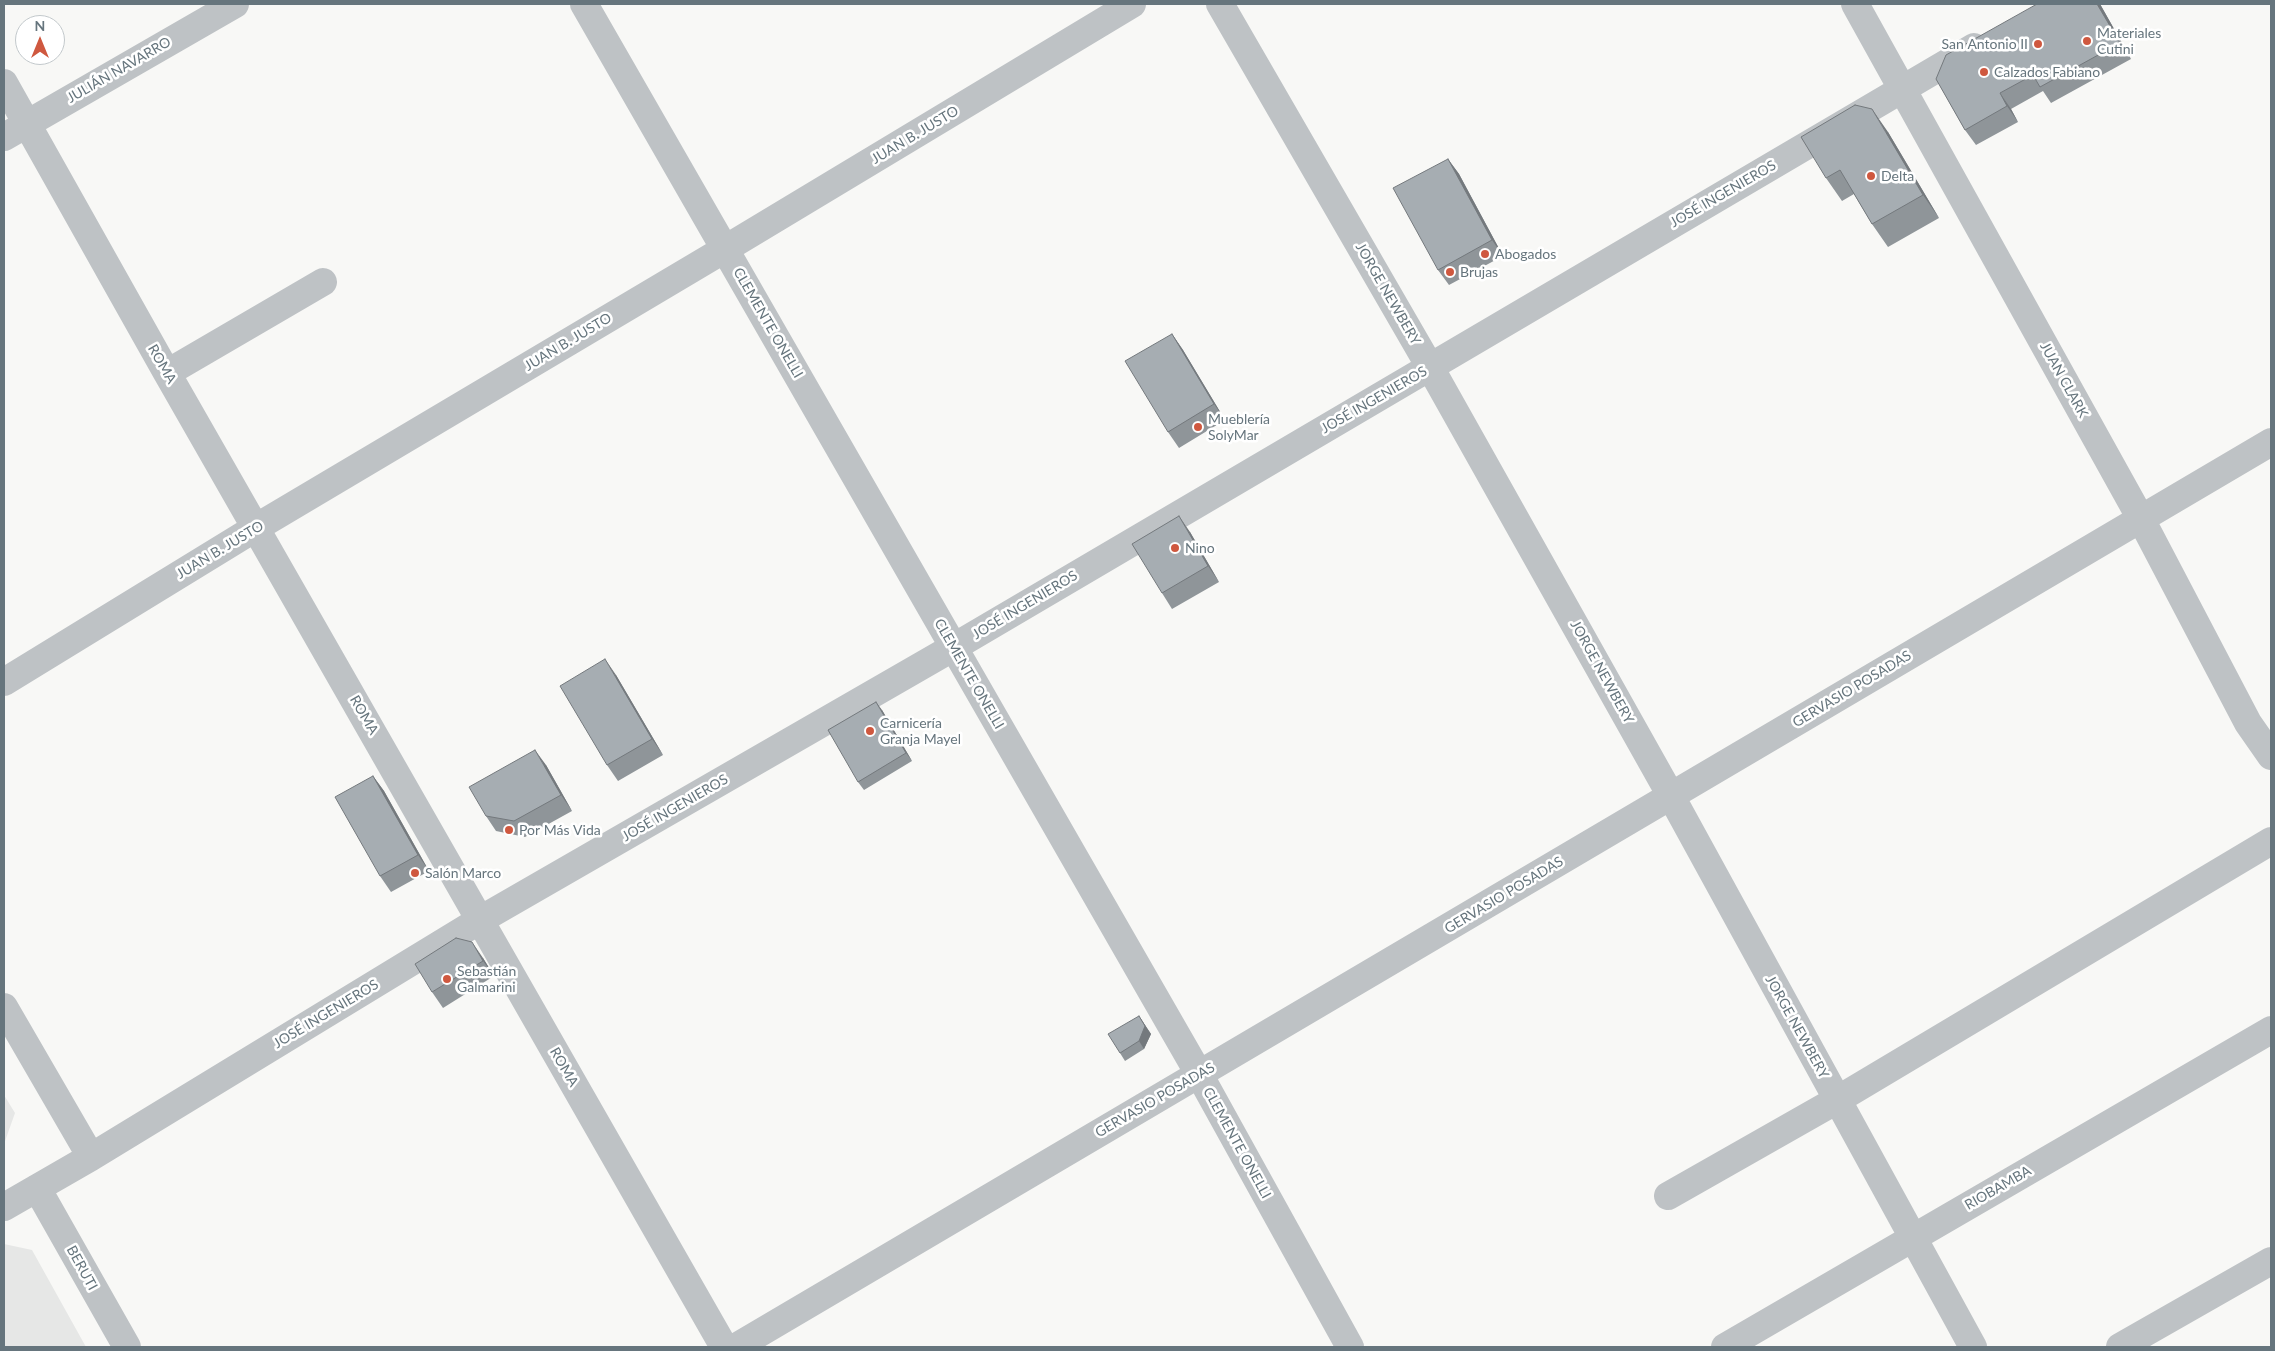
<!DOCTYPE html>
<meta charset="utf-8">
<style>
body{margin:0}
#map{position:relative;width:2275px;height:1351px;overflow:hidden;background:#f8f8f6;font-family:Lato,sans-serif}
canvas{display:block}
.frame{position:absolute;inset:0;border:5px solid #66757d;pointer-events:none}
.north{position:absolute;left:15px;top:15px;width:50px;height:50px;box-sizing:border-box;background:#fff;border:1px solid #c2c8cb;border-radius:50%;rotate:0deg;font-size:14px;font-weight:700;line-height:20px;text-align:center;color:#66757d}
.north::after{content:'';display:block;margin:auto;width:18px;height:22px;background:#cf583f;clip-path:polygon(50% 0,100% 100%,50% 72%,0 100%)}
</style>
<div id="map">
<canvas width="2275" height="1351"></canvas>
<div class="frame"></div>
<div class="north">N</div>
</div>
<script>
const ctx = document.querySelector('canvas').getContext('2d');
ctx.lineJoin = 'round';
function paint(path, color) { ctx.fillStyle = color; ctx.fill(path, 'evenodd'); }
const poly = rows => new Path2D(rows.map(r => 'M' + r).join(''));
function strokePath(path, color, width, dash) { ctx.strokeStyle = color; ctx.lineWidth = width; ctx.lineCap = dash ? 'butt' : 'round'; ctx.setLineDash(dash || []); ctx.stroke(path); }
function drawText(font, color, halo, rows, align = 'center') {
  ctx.font = font + ' Lato,sans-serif'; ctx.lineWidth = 5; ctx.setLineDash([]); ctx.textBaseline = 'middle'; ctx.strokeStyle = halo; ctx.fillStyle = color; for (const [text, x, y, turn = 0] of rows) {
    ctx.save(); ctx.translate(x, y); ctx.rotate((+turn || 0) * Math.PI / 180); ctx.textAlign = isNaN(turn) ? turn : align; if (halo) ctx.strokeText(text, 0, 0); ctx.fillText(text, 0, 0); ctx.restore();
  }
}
const built = poly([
 [4,1095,15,1113,4,1144],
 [4,1244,32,1250,86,1347,4,1347]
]);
const minor = poly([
 [584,4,1199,1074,1350,1347],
 [1220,4,1430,367,1671,796,1973,1347],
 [1855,4,2141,519,2248,723,2271,756],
 [4,83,167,373,724,1347],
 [4,137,235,4],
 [167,373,323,282],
 [4,682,257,527,725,249,1132,4],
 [4,1007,91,1157],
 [37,1188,127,1347],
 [1668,1196,1837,1100,2271,841],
 [4,1207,91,1157,480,920,954,647,1974,47],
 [736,1347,2271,442],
 [1725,1347,2271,1030],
 [2120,1347,2271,1261]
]);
const wall = poly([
 [2100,4,2131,59,2051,103,2043,91,2011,109,2018,122,1976,145,1965,130,1936,79],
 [1888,132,1939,218,1888,247,1872,224,1854,194,1842,201,1826,178],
 [1448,159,1459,174,1503,256,1449,285,1438,270],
 [1172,334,1183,350,1225,420,1179,448,1168,432],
 [1190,532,1219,582,1172,609,1162,593],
 [616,675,663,755,618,781,607,765],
 [882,710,912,761,864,790,858,782],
 [546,765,572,811,525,837,496,831,486,816],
 [373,776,384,791,429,871,391,892,380,876],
 [483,958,494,976,443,1008,432,992],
 [1139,1016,1151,1034,1144,1049,1125,1061,1120,1053]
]);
const shadedWall = poly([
 [2097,4,2100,4,2131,59,2120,43],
 [2000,93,2011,109,2018,122,2007,106],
 [1872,109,1888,132,1939,218,1923,195],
 [1448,159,1459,174,1503,256,1492,240],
 [1172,334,1183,350,1225,420,1214,404],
 [1179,516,1190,532,1219,582,1208,566],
 [605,659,616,675,663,755,652,739],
 [876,702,882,710,912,761,906,753],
 [535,750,546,765,572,811,561,795],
 [373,776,384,791,429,871,418,855],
 [472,942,483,958,494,976,483,961],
 [1139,1016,1151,1034,1144,1049,1139,1041]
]);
const building = poly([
 [2037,4,2097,4,2120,43,2040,87,2033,75,2000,93,2007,106,1965,130,1936,79,1946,55,2037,4],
 [1855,105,1872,109,1923,195,1872,224,1840,170,1826,178,1801,137,1855,105],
 [1448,159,1492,240,1438,270,1393,188,1448,159],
 [1172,334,1214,404,1168,432,1125,361,1172,334],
 [1179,516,1208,566,1162,593,1132,544,1179,516],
 [605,659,652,739,607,765,560,686,605,659],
 [876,702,906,753,858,782,828,730,876,702],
 [535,750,561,795,514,821,486,816,469,787,535,750],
 [373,776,418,855,380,876,335,797,373,776],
 [456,938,472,942,483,961,432,992,415,964,456,938],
 [1139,1016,1145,1026,1139,1041,1120,1053,1108,1034,1139,1016]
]);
const markers = [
 [2087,41,5,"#cf583f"],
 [2038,44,5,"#cf583f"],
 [1984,72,5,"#cf583f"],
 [1871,176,5,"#cf583f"],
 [1485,254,5,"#cf583f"],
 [1450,272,5,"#cf583f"],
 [1198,427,5,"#cf583f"],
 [1175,548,5,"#cf583f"],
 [870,731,5,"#cf583f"],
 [509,830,5,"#cf583f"],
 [415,873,5,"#cf583f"],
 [447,979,5,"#cf583f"]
];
const poiNames = [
 ["Materiales",2097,33],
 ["Cutini",2097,49],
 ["San Antonio II",2028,44,"right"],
 ["Calzados Fabiano",1994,72],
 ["Delta",1881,176],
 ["Abogados",1495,254],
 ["Brujas",1460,272],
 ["Mueblería",1208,419],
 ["SolyMar",1208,435],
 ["Nino",1185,548],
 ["Carnicería",880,723],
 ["Granja Mayel",880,739],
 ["Por Más Vida",519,830],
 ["Salón Marco",425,873],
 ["Sebastián",457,971],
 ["Galmarini",457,987]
];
const streetNames = [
 ["JULIÁN NAVARRO",119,70,-30],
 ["JUAN B. JUSTO",915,135,-31],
 ["JOSÉ INGENIEROS",1723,194,-30],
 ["JORGE NEWBERY",1388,294,60],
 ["CLEMENTE ONELLI",768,323,60],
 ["JUAN B. JUSTO",568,342,-31],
 ["ROMA",162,364,60],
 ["JUAN CLARK",2064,380,61],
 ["JOSÉ INGENIEROS",1374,400,-30],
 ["JUAN B. JUSTO",220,550,-31],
 ["JOSÉ INGENIEROS",1025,605,-31],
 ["JORGE NEWBERY",1602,672,61],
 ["CLEMENTE ONELLI",969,674,60],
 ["GERVASIO POSADAS",1852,689,-31],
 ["ROMA",364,715,60],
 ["JOSÉ INGENIEROS",675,808,-30],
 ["GERVASIO POSADAS",1504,895,-31],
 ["JOSÉ INGENIEROS",326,1014,-31],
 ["JORGE NEWBERY",1797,1027,61],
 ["ROMA",564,1067,60],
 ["GERVASIO POSADAS",1155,1100,-30],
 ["CLEMENTE ONELLI",1237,1143,61],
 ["RIOBAMBA",1998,1188,-30],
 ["BERUTI",82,1268,61]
];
paint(built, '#e6e7e6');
strokePath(minor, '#bec2c5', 28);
paint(wall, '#8f9599');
paint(shadedWall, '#74797d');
paint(building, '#a6adb2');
strokePath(building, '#74797d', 1);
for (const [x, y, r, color] of markers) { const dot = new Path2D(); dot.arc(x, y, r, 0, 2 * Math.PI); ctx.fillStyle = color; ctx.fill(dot); strokePath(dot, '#fff', 2); }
drawText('14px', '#66757d', '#fff', poiNames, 'left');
drawText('14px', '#66757d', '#fff', streetNames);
</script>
